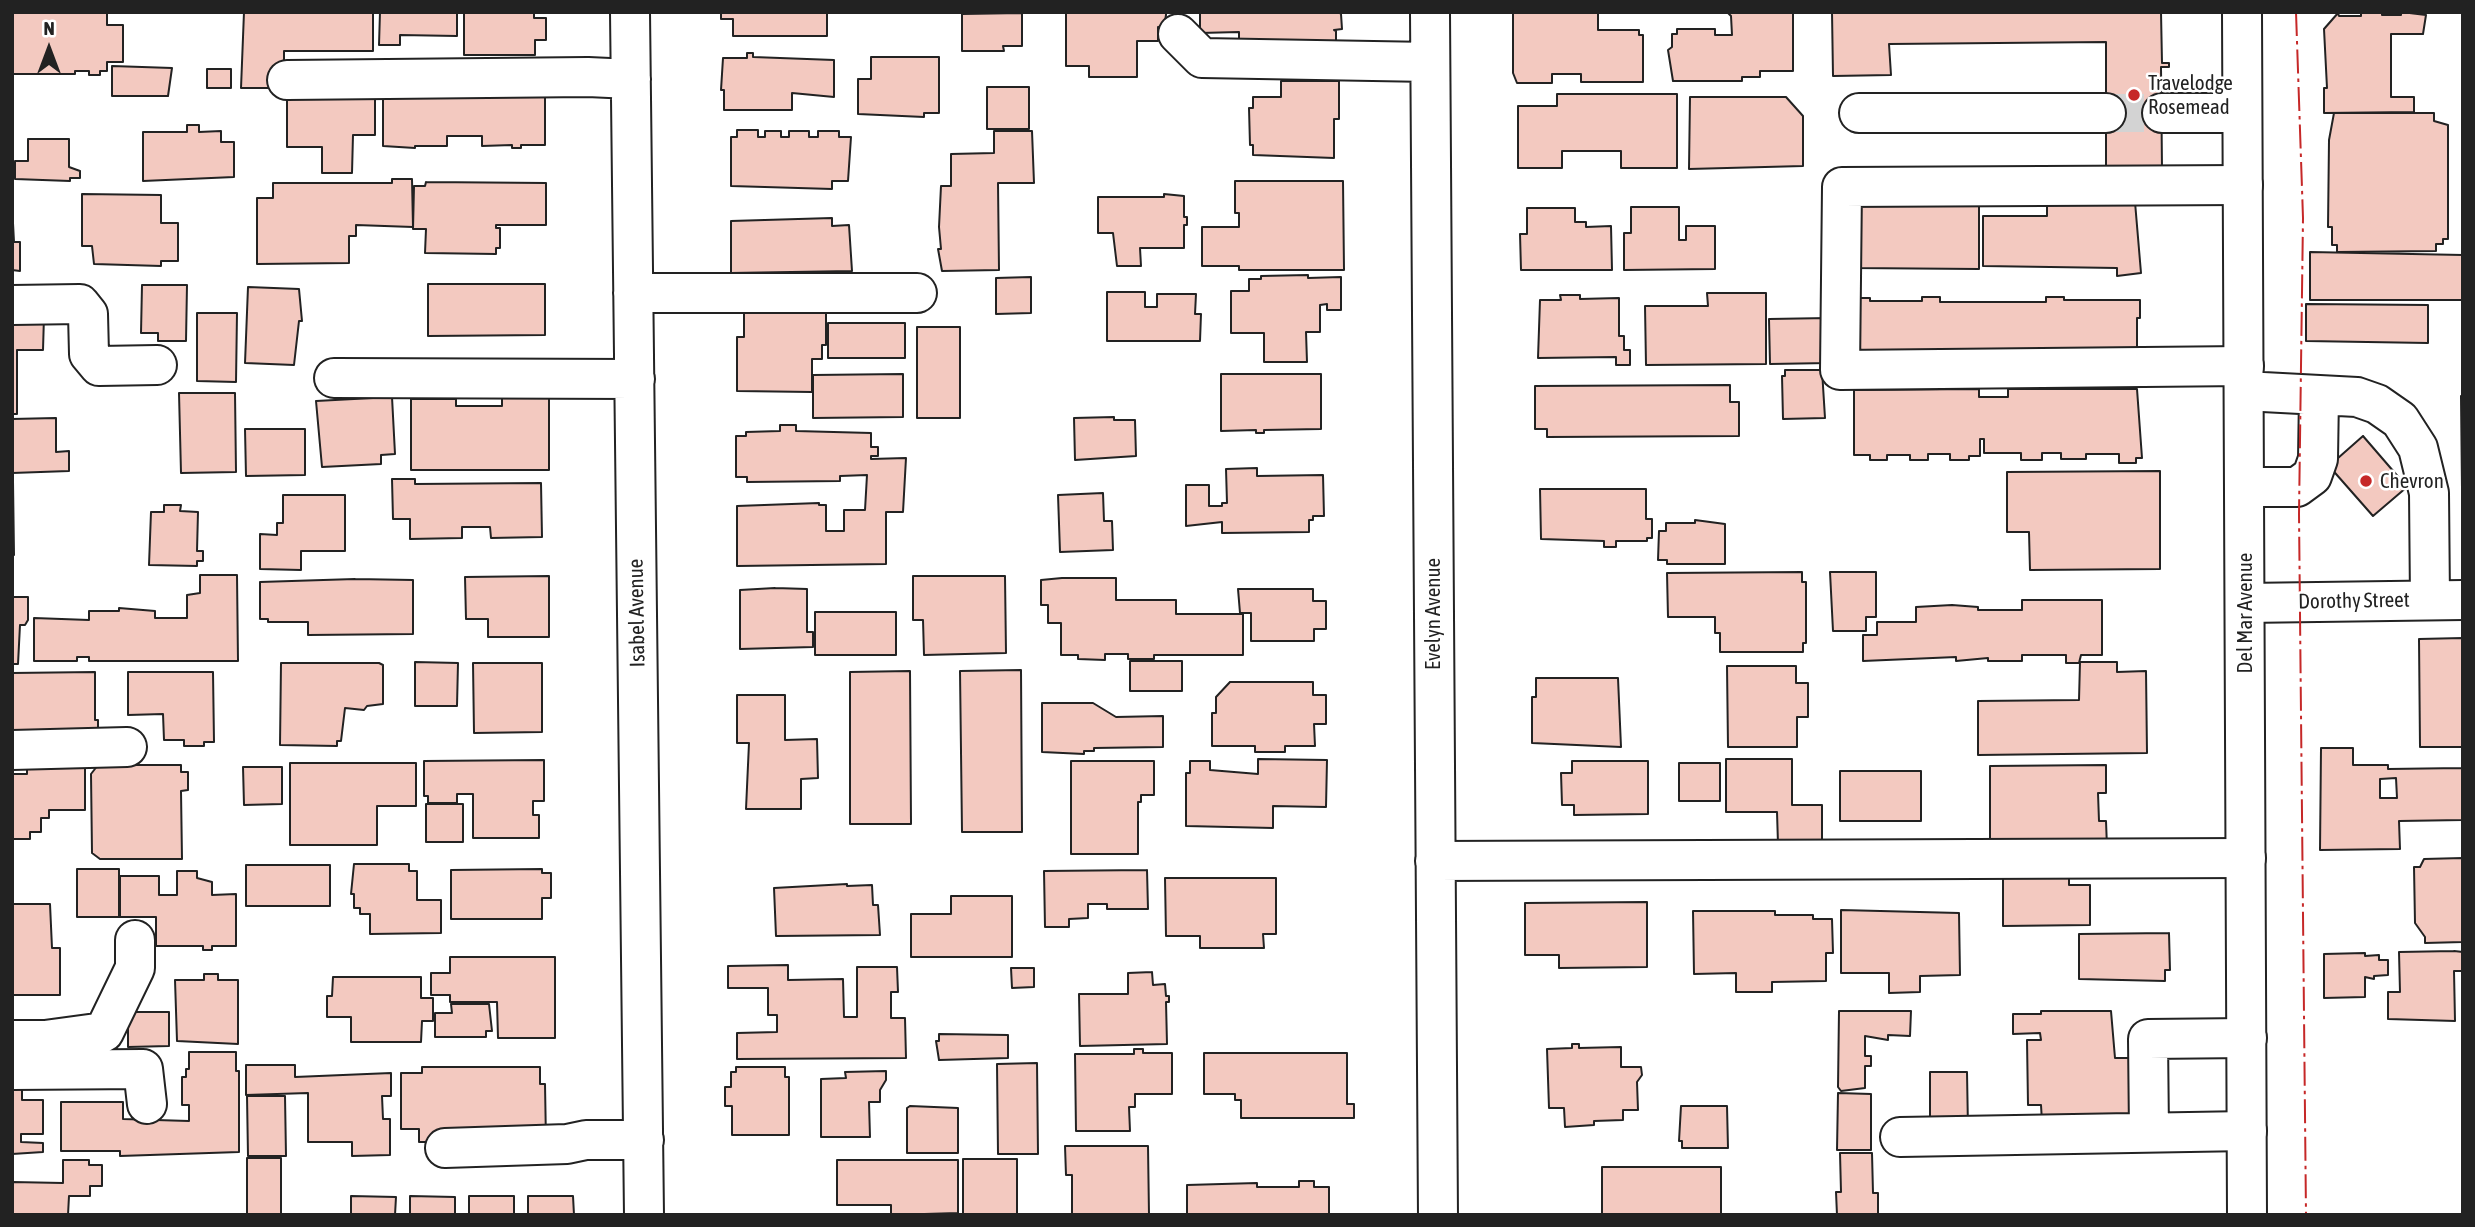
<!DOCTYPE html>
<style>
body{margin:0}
#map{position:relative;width:2475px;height:1227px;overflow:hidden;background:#fff;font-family:"Asap Condensed",sans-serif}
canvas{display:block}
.frame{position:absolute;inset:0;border:14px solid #222;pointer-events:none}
.north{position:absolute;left:14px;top:14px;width:70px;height:70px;-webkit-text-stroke:5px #fff;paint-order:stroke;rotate:0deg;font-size:19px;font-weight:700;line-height:28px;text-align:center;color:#222}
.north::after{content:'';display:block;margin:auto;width:24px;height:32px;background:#222;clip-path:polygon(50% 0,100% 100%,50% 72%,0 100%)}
</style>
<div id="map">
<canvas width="2475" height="1227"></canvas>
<div class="frame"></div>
<div class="north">N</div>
</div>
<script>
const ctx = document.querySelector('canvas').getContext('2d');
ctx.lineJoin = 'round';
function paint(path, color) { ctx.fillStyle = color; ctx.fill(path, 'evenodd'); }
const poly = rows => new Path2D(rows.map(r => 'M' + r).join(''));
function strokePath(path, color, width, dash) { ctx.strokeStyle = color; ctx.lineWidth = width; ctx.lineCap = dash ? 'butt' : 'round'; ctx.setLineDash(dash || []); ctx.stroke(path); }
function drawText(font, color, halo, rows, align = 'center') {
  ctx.font = font + ' "Asap Condensed",sans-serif'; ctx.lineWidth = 5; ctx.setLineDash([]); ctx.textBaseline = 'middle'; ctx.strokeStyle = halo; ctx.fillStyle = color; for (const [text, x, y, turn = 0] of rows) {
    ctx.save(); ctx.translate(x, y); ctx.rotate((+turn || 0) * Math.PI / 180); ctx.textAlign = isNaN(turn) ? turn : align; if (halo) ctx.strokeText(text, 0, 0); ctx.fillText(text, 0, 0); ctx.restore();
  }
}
const building = poly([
 [12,12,107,12,107,25,123,25,123,62,107,62,107,71,100,71,100,75,89,75,89,71,75,71,75,74,12,74,12,12],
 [244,12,373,12,373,51,284,51,284,88,241,88,244,12],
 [380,12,457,12,457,36,400,35,400,45,379,45,380,12],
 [464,12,534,12,534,18,546,18,546,40,535,40,535,55,464,55,464,12],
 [721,12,827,12,827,36,733,36,733,19,721,19,721,12],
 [1066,12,1166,12,1166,15,1164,27,1158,27,1158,41,1137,41,1137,77,1089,77,1089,66,1066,66,1066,12],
 [1200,12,1338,12,1341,14,1342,29,1334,30,1336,31,1336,44,1239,52,1239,32,1200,33,1200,12],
 [1598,12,1598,30,1639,30,1639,35,1643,35,1643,82,1581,82,1581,74,1552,74,1552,83,1517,83,1513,73,1513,13,1598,12],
 [1727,12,1793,12,1793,71,1760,71,1760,77,1742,77,1742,81,1673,81,1668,50,1672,47,1672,34,1677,34,1677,29,1715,29,1715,35,1732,35,1731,16,1727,12],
 [1832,12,2161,12,2162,63,2169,63,2169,67,2161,67,2162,169,2106,169,2106,42,1889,44,1891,75,1833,76,1832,12],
 [2401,12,2426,15,2423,34,2391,34,2391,97,2414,97,2414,112,2324,113,2324,88,2327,88,2324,29,2338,13,2339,16,2361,16,2361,13,2382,13,2382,15,2401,15,2401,12],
 [1022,13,1022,46,1003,46,1004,51,962,51,962,14,1022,13],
 [747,53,753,53,753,57,834,60,834,97,792,93,792,110,724,110,724,90,721,90,723,58,747,58,747,53],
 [871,57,939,57,939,113,924,113,924,117,858,114,858,79,871,79,871,57],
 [112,66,172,68,168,96,112,96,112,66],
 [207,69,231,69,231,88,207,88,207,69],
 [1281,81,1339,81,1339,119,1334,119,1334,158,1253,155,1253,145,1250,145,1249,108,1253,108,1253,97,1281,97,1281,81],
 [987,87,1029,87,1029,129,987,129,987,87],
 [1557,94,1677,94,1677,168,1621,168,1621,151,1562,151,1562,168,1518,168,1518,106,1557,106,1557,94],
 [287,95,375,95,375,135,353,135,352,173,322,173,322,147,287,147,287,95],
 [383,96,545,96,545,145,521,145,521,148,512,148,512,145,482,146,482,136,447,136,447,146,415,146,415,148,383,146,383,96],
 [1690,97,1786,97,1803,116,1803,166,1689,169,1690,97],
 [2334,113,2434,113,2434,121,2448,125,2448,239,2443,239,2443,244,2436,244,2436,251,2337,252,2337,245,2332,245,2332,227,2328,227,2329,140,2334,113],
 [187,125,199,125,199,132,221,131,221,142,234,142,234,177,143,181,143,132,187,132,187,125],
 [737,130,758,130,758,137,765,137,765,131,781,131,781,137,789,137,789,131,809,131,809,137,818,137,818,131,839,131,839,137,851,137,848,181,832,181,832,189,731,186,731,137,737,137,737,130],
 [994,131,1032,131,1034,183,998,183,999,270,942,271,938,249,941,249,939,227,941,186,951,186,951,154,994,153,994,131],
 [28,139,69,139,69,167,80,171,80,178,70,178,70,181,15,179,15,161,28,161,28,139],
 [392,179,412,179,413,227,356,225,356,236,349,236,349,263,257,264,257,198,273,198,273,183,392,183,392,179],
 [1235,181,1343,181,1344,270,1239,270,1239,266,1202,266,1202,227,1239,227,1239,213,1235,213,1235,181],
 [426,182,546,183,546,225,496,225,496,228,500,228,500,248,496,248,496,254,425,253,426,229,413,229,414,186,425,186,426,182],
 [82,194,161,195,161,223,178,223,178,261,161,261,161,266,94,264,92,246,82,246,82,194],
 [1164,194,1184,196,1184,217,1187,217,1187,225,1184,225,1184,248,1140,248,1141,266,1117,266,1113,233,1098,233,1098,197,1164,197,1164,194],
 [2047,202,2135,202,2141,273,2117,276,2117,268,1983,266,1983,216,2047,216,2047,202],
 [1852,203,1979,204,1979,269,1852,268,1852,203],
 [12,204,14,242,20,242,20,271,12,270,12,204],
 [1631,207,1679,207,1679,240,1686,240,1686,226,1715,226,1715,269,1624,270,1624,233,1631,233,1631,207],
 [1527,208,1575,208,1575,222,1586,222,1586,227,1611,226,1612,270,1521,270,1520,234,1527,234,1527,208],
 [832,218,832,226,849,225,852,271,731,273,731,221,832,218],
 [2310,252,2463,255,2463,300,2310,300,2310,252],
 [1308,275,1308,278,1341,277,1341,310,1327,310,1327,304,1320,305,1320,332,1306,332,1307,362,1264,362,1264,333,1231,333,1231,291,1249,291,1249,279,1261,279,1261,276,1308,275],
 [1031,277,1031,313,996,314,996,278,1031,277],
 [428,284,545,284,545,335,428,336,428,284],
 [142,285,187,285,186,341,158,341,158,333,141,333,142,285],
 [248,287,299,289,302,321,299,321,294,365,245,363,248,287],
 [1107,292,1145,292,1145,307,1157,307,1157,294,1196,294,1195,314,1201,314,1200,341,1107,341,1107,292],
 [1707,293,1766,293,1766,364,1646,365,1645,306,1708,306,1707,293],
 [1560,295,1580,295,1580,299,1619,298,1619,336,1624,336,1624,350,1630,350,1630,365,1616,365,1616,357,1538,358,1540,300,1561,300,1560,295],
 [1922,297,1940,297,1940,302,2046,302,2046,297,2064,297,2064,300,2140,300,2140,318,2137,318,2137,358,2047,350,1940,350,1940,358,1854,358,1854,298,1870,298,1870,301,1922,301,1922,297],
 [2306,304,2428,305,2428,343,2306,341,2306,304],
 [744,311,826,312,826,345,822,345,822,359,812,359,812,392,737,391,737,337,744,337,744,311],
 [197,313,237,313,236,382,197,381,197,313],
 [44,316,43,350,17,350,17,414,12,414,12,320,44,316],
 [1829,318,1829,363,1770,364,1769,319,1829,318],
 [828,323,905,323,905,358,828,358,828,323],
 [917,327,960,327,960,418,917,418,917,327],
 [1785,370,1822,370,1825,418,1783,419,1782,376,1785,376,1785,370],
 [903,374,903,417,813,418,813,375,903,374],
 [1221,374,1321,374,1321,429,1264,430,1264,433,1256,433,1256,430,1221,431,1221,374],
 [1730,385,1730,402,1739,402,1739,436,1547,437,1547,429,1535,429,1535,386,1730,385],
 [1979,389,1979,397,2008,397,2008,389,2137,389,2142,458,2136,458,2136,463,2119,463,2119,454,2086,454,2086,459,2061,459,2061,453,2042,453,2042,460,2021,460,2021,453,1984,453,1984,439,1980,439,1980,456,1969,456,1969,460,1950,460,1950,454,1928,454,1928,460,1910,460,1910,455,1887,455,1887,460,1870,460,1870,455,1854,455,1854,390,1979,389],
 [179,393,235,393,236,472,181,473,179,393],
 [2461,396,2463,396,2463,489,2462,489,2461,396],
 [392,397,395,454,381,455,381,464,322,467,316,401,392,397],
 [502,398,549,398,549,470,411,470,411,399,456,399,456,406,502,406,502,398],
 [1114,417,1114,420,1135,420,1136,456,1075,460,1074,418,1114,417],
 [56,418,56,452,69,451,69,471,12,473,12,419,56,418],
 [780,425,796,425,796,431,871,433,871,447,878,447,878,456,871,456,871,459,906,458,903,512,886,512,886,564,737,566,737,506,819,503,819,505,826,505,826,531,844,531,844,510,865,510,867,475,840,476,840,481,747,482,747,477,736,477,736,436,746,436,746,432,780,431,780,425],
 [245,429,305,429,305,475,246,476,245,429],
 [2363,436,2407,487,2373,516,2329,466,2363,436],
 [1257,468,1257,476,1323,475,1324,516,1313,516,1313,520,1309,520,1309,532,1222,533,1222,522,1186,526,1186,485,1209,485,1209,506,1222,506,1222,503,1227,503,1226,469,1257,468],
 [2160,471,2160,569,2030,570,2029,532,2007,532,2007,472,2160,471],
 [392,479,415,479,415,484,541,483,542,537,491,538,490,527,462,527,462,538,410,539,410,519,393,519,392,479],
 [12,481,13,481,14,555,12,555,12,481],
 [1540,489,1646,489,1646,519,1652,519,1652,538,1647,538,1647,541,1616,541,1616,547,1604,547,1604,541,1541,539,1540,489],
 [1103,493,1104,521,1112,521,1113,550,1060,552,1058,495,1103,493],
 [283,495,345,495,345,551,301,551,301,570,260,569,260,534,277,535,277,523,283,523,283,495],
 [164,505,181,505,180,511,198,512,197,551,203,551,203,561,197,561,197,566,149,565,151,512,164,512,164,505],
 [1695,520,1725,524,1725,564,1667,564,1667,560,1658,560,1659,531,1666,531,1666,523,1695,523,1695,520],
 [1802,572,1802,582,1806,582,1806,643,1803,643,1803,652,1720,652,1720,633,1715,633,1715,617,1668,617,1667,573,1802,572],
 [1830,572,1876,572,1876,617,1866,617,1866,631,1833,631,1830,572],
 [200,575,237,575,238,661,89,661,89,657,77,657,77,661,34,661,34,618,89,620,89,611,119,611,119,608,155,611,155,618,187,618,187,595,200,593,200,575],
 [549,576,549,637,488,637,488,619,466,619,465,577,549,576],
 [913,576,1005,576,1006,653,924,655,923,620,913,620,913,576],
 [1062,578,1116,578,1116,600,1176,600,1176,614,1243,614,1243,655,1154,655,1154,659,1128,659,1128,654,1105,654,1105,660,1078,659,1078,655,1061,655,1061,623,1048,623,1048,605,1041,605,1041,580,1062,578],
 [355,579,413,580,413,634,308,635,308,622,268,622,268,619,260,619,260,582,355,579],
 [775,588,807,589,807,632,813,632,813,647,740,649,740,590,775,588],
 [1238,589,1313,589,1313,601,1326,601,1326,629,1314,629,1314,641,1251,641,1251,613,1240,613,1238,589],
 [12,597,28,597,28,620,25,625,20,625,18,664,12,664,12,597],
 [2022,600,2102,600,2102,655,2081,655,2079,663,2066,663,2066,655,2022,655,2022,661,1988,661,1988,658,1956,661,1956,657,1863,661,1863,635,1877,635,1877,622,1916,622,1916,607,1952,605,1978,607,1978,610,2022,610,2022,600],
 [815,612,896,612,896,655,815,655,815,612],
 [2463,638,2463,747,2420,747,2419,639,2463,638],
 [1130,661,1182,661,1182,691,1130,691,1130,661],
 [415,662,458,663,457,706,415,706,415,662],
 [2080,662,2117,662,2117,672,2146,671,2147,753,1978,755,1978,701,2079,700,2080,662],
 [281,663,379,663,383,665,383,704,367,706,364,710,345,708,341,741,337,741,337,746,280,745,281,663],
 [473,663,542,663,542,732,474,733,473,663],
 [1727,666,1796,666,1796,683,1808,683,1808,717,1797,717,1797,747,1728,747,1727,666],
 [1021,670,1022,832,962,832,960,671,1021,670],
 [910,671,911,824,850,824,850,672,910,671],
 [95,672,95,720,98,720,98,736,12,742,12,673,95,672],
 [128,672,213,672,214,742,204,742,204,746,184,746,184,740,164,740,163,714,128,715,128,672],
 [1536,678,1618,678,1621,747,1532,743,1532,697,1536,697,1536,678],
 [1230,682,1313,682,1313,695,1326,695,1326,724,1314,724,1315,746,1285,746,1285,752,1255,752,1255,746,1212,746,1212,713,1216,713,1216,697,1230,682],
 [737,695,785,695,785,740,817,739,818,778,801,779,801,809,746,809,749,743,737,743,737,695],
 [1042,703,1093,703,1116,717,1163,716,1163,747,1094,748,1094,751,1084,751,1084,754,1042,752,1042,703],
 [2321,748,2353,748,2353,765,2388,765,2388,769,2462,768,2463,759,2463,820,2399,821,2400,849,2320,850,2321,748],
 [2396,778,2397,798,2380,798,2380,779,2396,778],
 [1258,759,1327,760,1326,807,1273,806,1273,828,1186,826,1186,773,1190,773,1190,761,1210,761,1210,770,1258,774,1258,759],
 [1726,759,1792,759,1792,805,1822,805,1822,844,1778,844,1777,812,1726,812,1726,759],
 [544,760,544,801,533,801,533,815,539,815,539,838,473,838,473,794,457,794,457,803,428,803,428,796,424,796,424,761,544,760],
 [1071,761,1154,761,1154,795,1141,795,1141,802,1138,802,1138,854,1071,854,1071,761],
 [1572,761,1648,761,1648,814,1574,815,1574,805,1562,805,1561,773,1572,773,1572,761],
 [290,763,416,763,416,806,377,806,377,845,290,845,290,763],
 [1679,763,1720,763,1720,801,1679,801,1679,763],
 [27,765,85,765,85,810,49,810,49,818,41,818,41,832,30,832,30,839,12,839,12,774,27,774,27,765],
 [98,765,181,765,181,772,188,772,188,790,181,791,182,859,100,859,92,853,91,774,98,765],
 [2106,765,2106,793,2098,793,2099,821,2106,821,2107,847,1990,849,1990,766,2106,765],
 [243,767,282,767,282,804,244,805,243,767],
 [1840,771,1921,771,1921,821,1840,821,1840,771],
 [426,804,463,804,463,842,426,842,426,804],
 [2463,858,2463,942,2425,943,2425,937,2415,923,2414,867,2420,867,2424,859,2463,858],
 [354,864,409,864,409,871,417,871,417,900,441,900,441,933,370,934,370,914,360,914,360,908,354,908,354,894,351,894,354,864],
 [246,865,330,865,330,906,246,906,246,865],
 [77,869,119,869,119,917,77,917,77,869],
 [542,869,542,873,551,873,551,898,542,898,542,919,451,919,451,870,542,869],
 [1147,870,1148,909,1107,909,1107,904,1088,904,1088,918,1069,919,1069,927,1045,927,1044,871,1147,870],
 [177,871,197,871,197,878,212,882,212,895,236,894,236,946,212,946,212,950,203,950,203,946,156,946,156,917,120,917,120,876,159,876,159,895,177,895,177,871],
 [2003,876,2069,876,2069,885,2090,885,2090,925,2003,926,2003,876],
 [1165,878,1276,878,1276,934,1263,934,1264,948,1200,948,1200,936,1166,936,1165,878],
 [847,884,847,886,872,885,873,905,878,905,880,935,776,936,774,888,847,884],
 [951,896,1012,896,1012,957,911,957,911,914,951,914,951,896],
 [1647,902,1647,967,1559,968,1559,955,1525,955,1525,903,1647,902],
 [12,904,50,904,52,948,60,948,60,995,12,995,12,904],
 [1841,910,1959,913,1960,975,1920,976,1920,992,1889,993,1889,973,1841,973,1841,910],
 [1693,911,1775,911,1775,915,1813,915,1813,919,1832,919,1833,953,1826,953,1826,981,1772,982,1772,992,1736,992,1736,973,1694,974,1693,911],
 [2169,933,2170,970,2165,970,2165,981,2079,979,2079,934,2169,933],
 [2454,951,2463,952,2463,971,2454,971,2455,1021,2388,1019,2388,992,2400,992,2399,952,2454,951],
 [2365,953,2365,956,2379,955,2379,960,2388,960,2388,975,2374,976,2374,979,2365,977,2365,997,2324,998,2324,954,2365,953],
 [450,957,555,957,555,1038,498,1038,497,1002,450,1002,450,995,431,995,431,973,450,973,450,957],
 [788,965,788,980,843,979,844,1017,857,1017,857,967,897,967,898,992,891,992,891,1018,905,1018,906,1058,737,1059,737,1033,777,1032,777,1015,768,1015,768,988,728,988,728,966,788,965],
 [1011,968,1034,968,1034,987,1012,988,1011,968],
 [1152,972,1153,985,1165,984,1166,996,1169,996,1169,1002,1166,1002,1167,1044,1080,1046,1079,994,1128,994,1128,973,1152,972],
 [204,974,218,974,218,980,238,980,238,1044,177,1041,175,980,204,980,204,974],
 [333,977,421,977,421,998,433,998,433,1021,422,1021,421,1042,351,1042,351,1017,327,1017,327,996,332,996,333,977],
 [451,1004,489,1004,492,1031,486,1031,486,1037,435,1037,435,1013,452,1013,451,1004],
 [1839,1011,1911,1011,1910,1036,1888,1035,1888,1040,1865,1036,1865,1056,1871,1056,1871,1066,1865,1066,1865,1088,1841,1091,1838,1087,1839,1011],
 [2041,1011,2111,1011,2115,1058,2134,1058,2135,1126,2042,1122,2041,1105,2028,1105,2027,1040,2041,1040,2040,1033,2013,1034,2013,1014,2041,1014,2041,1011],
 [128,1012,169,1012,169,1046,128,1047,128,1012],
 [939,1034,1008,1035,1008,1058,939,1060,936,1041,939,1041,939,1034],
 [1572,1044,1579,1044,1579,1048,1621,1047,1621,1067,1641,1067,1642,1075,1637,1082,1638,1110,1623,1110,1623,1120,1594,1121,1594,1125,1565,1127,1564,1108,1549,1108,1547,1049,1572,1048,1572,1044],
 [1134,1049,1143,1049,1143,1053,1172,1053,1172,1094,1135,1094,1135,1107,1129,1107,1130,1131,1076,1131,1075,1054,1134,1054,1134,1049],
 [189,1052,236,1052,236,1071,239,1071,239,1152,120,1156,120,1151,61,1151,61,1102,123,1102,123,1119,189,1121,189,1105,182,1105,182,1077,186,1077,186,1069,189,1069,189,1052],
 [1204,1053,1347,1053,1347,1104,1354,1104,1354,1118,1241,1118,1241,1100,1235,1100,1235,1094,1204,1094,1204,1053],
 [1037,1063,1038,1154,998,1154,997,1064,1037,1063],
 [246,1065,295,1065,295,1077,391,1073,391,1096,382,1096,383,1119,390,1119,390,1155,352,1156,352,1142,308,1142,308,1093,246,1095,246,1065],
 [422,1067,540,1067,540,1084,545,1084,546,1142,419,1142,419,1129,401,1129,401,1073,422,1073,422,1067],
 [736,1067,785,1067,785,1077,789,1077,789,1135,732,1135,732,1106,725,1106,725,1087,731,1087,731,1072,736,1072,736,1067],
 [886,1071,886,1080,880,1090,880,1102,869,1102,870,1137,821,1137,821,1079,846,1078,845,1072,886,1071],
 [1930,1072,1967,1072,1968,1129,1930,1129,1930,1072],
 [12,1083,22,1083,22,1100,43,1100,43,1134,21,1134,21,1142,43,1143,43,1152,12,1154,12,1083],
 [1838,1093,1871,1094,1871,1150,1837,1150,1838,1093],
 [247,1096,285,1096,286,1156,248,1156,247,1096],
 [910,1106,958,1108,958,1153,907,1153,907,1108,910,1106],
 [1681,1106,1727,1106,1728,1148,1682,1148,1682,1141,1679,1141,1681,1106],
 [1065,1146,1148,1146,1149,1215,1072,1215,1072,1175,1066,1175,1065,1146],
 [1840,1153,1872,1153,1873,1193,1878,1193,1878,1215,1837,1215,1836,1192,1841,1192,1840,1153],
 [247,1158,281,1158,281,1215,247,1215,247,1158],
 [963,1159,1017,1159,1017,1215,963,1215,963,1159],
 [63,1160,89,1160,89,1165,102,1165,102,1186,90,1186,90,1196,69,1196,68,1215,12,1215,12,1182,63,1183,63,1160],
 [837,1160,958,1160,958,1213,891,1215,891,1205,837,1205,837,1160],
 [1602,1167,1721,1167,1721,1215,1602,1215,1602,1167],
 [1299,1181,1314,1181,1314,1187,1329,1187,1329,1215,1187,1215,1187,1185,1257,1183,1257,1187,1299,1187,1299,1181],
 [351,1196,396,1197,395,1215,351,1215,351,1196],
 [410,1196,455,1197,455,1215,410,1215,410,1196],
 [469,1196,514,1196,514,1215,469,1215,469,1196],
 [528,1196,573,1196,574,1215,528,1215,528,1196]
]);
const minorTunnel = poly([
 [2106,113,2162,113]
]);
const minor = poly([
 [630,12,644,1215],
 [1430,12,1438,1215],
 [1178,34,1202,58,1430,62],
 [287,80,588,77,631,79],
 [1859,113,2106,113],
 [2162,113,2242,113],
 [2243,185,1842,187,1840,370,2244,366],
 [633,293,917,293],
 [12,305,80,304,88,314,89,354,99,366,157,365],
 [334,378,635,379],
 [2244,391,2357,397,2377,404,2400,420,2418,448,2429,493,2430,600],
 [2244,487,2297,487,2312,476,2318,459,2319,395],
 [2245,603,2463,600],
 [12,750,127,747],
 [1435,861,2246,858],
 [12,1040,45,1040,104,1032,135,968,135,940],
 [12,1070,143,1069,147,1104],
 [2149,1132,2148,1039,2247,1038],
 [1900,1137,2247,1131],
 [445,1148,567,1144,586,1140,644,1140]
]);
const major = poly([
 [2242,12,2247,1215]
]);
const power = poly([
 [2296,12,2303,218,2299,514,2306,1215]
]);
const markers = [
 [2134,95,7,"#c62828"],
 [2366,481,7,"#c62828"]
];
const poiNames = [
 ["Travelodge",2148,83],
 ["Rosemead",2148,107],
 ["Chevron",2380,481]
];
const streetNames = [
 ["Dorothy Street",2354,601,-1],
 ["Isabel Avenue",637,613,-91],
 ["Del Mar Avenue",2245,613,-90],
 ["Evelyn Avenue",1433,614,-90]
];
paint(building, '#f3c9c0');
strokePath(building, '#222', 2);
strokePath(minorTunnel, '#d3d3d3', 38, [38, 19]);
strokePath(minor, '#222', 42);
strokePath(major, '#222', 42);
strokePath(minor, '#fff', 38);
strokePath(major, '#fff', 38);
strokePath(power, '#c62828', 2, [24, 5, 3.5, 5]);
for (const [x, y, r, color] of markers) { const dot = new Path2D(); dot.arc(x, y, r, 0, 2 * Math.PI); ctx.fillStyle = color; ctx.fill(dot); strokePath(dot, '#fff', 2.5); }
drawText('21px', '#222', '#fff', poiNames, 'left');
drawText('21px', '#222', '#fff', streetNames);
</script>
